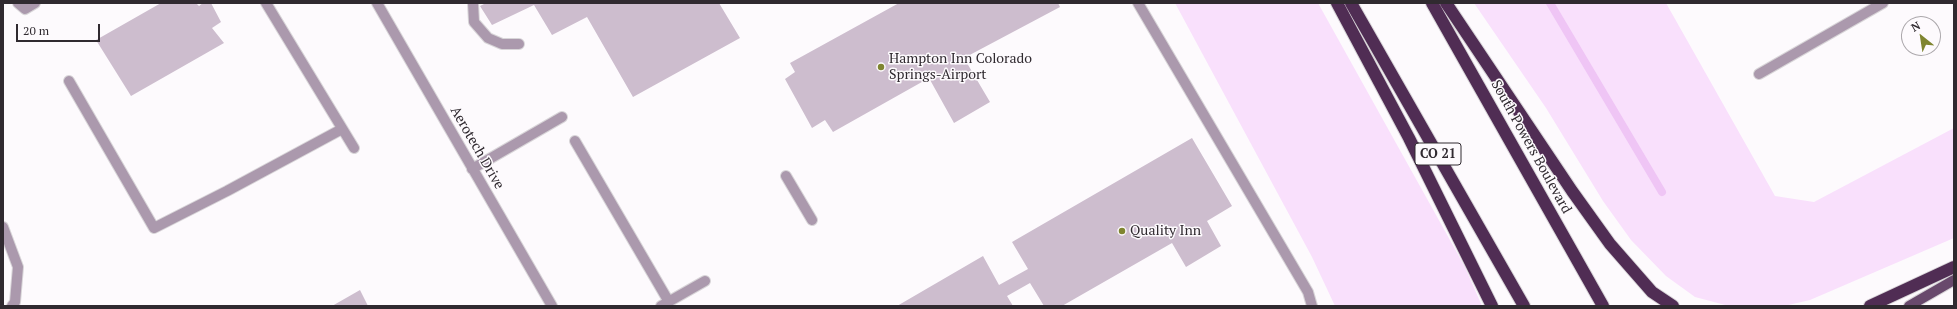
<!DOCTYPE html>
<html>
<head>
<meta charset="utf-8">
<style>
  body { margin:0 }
  #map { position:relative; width:1957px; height:309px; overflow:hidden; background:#fdfafd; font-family:"PT Serif",serif }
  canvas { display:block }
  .frame { position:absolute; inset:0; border:4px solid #302a30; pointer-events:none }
  .north { position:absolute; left:1901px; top:16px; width:40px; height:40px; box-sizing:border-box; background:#fdfafd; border:1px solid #aba7ab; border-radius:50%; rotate:330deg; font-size:11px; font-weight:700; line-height:16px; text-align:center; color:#302a30 }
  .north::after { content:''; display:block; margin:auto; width:14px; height:18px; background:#7f8530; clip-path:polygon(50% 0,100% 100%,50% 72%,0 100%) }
  .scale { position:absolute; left:16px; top:24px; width:84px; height:18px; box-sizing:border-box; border:2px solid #302a30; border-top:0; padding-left:5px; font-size:12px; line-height:14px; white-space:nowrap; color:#302a30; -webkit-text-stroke:3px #fdfafd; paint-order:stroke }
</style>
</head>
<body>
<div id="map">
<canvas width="1957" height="309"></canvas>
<div class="frame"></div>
<div class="north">N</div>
<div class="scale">20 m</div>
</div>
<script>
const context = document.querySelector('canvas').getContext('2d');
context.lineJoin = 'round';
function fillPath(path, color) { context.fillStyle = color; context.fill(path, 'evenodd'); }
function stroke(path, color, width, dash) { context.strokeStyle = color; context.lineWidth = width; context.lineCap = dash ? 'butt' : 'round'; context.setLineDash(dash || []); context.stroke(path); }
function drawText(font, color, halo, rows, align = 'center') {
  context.font = font + ' "PT Serif",serif'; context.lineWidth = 3; context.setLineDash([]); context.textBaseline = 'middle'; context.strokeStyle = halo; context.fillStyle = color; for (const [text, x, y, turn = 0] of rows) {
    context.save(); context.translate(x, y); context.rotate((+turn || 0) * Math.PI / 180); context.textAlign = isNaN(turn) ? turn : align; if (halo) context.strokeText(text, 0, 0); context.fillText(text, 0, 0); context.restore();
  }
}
const green = new Path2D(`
  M1175,3H1318L1465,267L1482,306H1335L1312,257Z
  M1474,3H1666L1775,196L1814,202L1954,128V238L1810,300L1784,306H1729L1695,297L1666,276L1631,240L1603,201L1546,108Z`);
const stream = new Path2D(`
  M1550,3L1662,192`);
const building = new Path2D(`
  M161,3H196L199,6L203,3H211L221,22L212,28L224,43L131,96L96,40Z
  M486,3H719L740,38L633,97L587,17L552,35L534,5L492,25L480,6Z
  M899,3H1058L1060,7L964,58L990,102L954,123L929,78L833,132L825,120L812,128L785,79L795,72L790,63Z
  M1192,138L1232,206L1207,221L1221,246L1186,267L1172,243L1062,306H1044L1030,283L1007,296L1013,306H897L983,256L999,285L1028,269L1012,242Z
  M360,290L368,306H332Z`);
const minor = new Path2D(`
  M18,3L25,9L35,3
  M266,3L354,148
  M377,3L552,306
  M473,3L474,22L488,38L502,44H519
  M1138,3L1308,292L1312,306
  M1759,74L1883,3
  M69,81L154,228L227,191L342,129
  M575,141L669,302
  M472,169L562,117
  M786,176L812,220
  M3,227L18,267L15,302L12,306
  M661,306L705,281`);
const major = new Path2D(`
  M1909,306L1954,280`);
const highway = new Path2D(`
  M1337,3L1409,138L1492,306
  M1351,3L1524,306
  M1432,3L1603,306
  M1446,3L1572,191L1610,244L1652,292L1673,306
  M1870,306L1954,267`);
const markers = [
  [881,67,4,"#7f8530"],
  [1122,231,4,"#7f8530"]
];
const shields = [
  [1438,154,46]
];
const shieldNames = [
  ["CO 21",1438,154]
];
const poiNames = [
  ["Hampton Inn Colorado",889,59],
  ["Springs-Airport",889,75],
  ["Quality Inn",1130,231]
];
const streetNames = [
  ["South Powers Boulevard",1531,147,61],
  ["Aerotech Drive",477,148,60]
];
fillPath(green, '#f9e0fc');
stroke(stream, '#efc5f5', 8);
fillPath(building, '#cdbdce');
stroke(minor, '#d8d5d8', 12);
stroke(major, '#d8d5d8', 12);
stroke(highway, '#d8d5d8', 14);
stroke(minor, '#ab99ad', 10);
stroke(major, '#68496c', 10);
stroke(highway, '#502d54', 12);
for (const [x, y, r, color] of markers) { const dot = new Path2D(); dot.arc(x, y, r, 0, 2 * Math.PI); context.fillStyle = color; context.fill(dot); stroke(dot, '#fdfafd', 1.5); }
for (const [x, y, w] of shields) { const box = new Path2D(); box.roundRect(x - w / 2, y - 11, w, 22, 3); context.fillStyle = '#fdfafd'; context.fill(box); stroke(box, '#302a30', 1); }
drawText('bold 13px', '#302a30', null, shieldNames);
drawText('14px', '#302a30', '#fdfafd', poiNames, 'left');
drawText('14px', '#302a30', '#fdfafd', streetNames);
</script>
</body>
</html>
